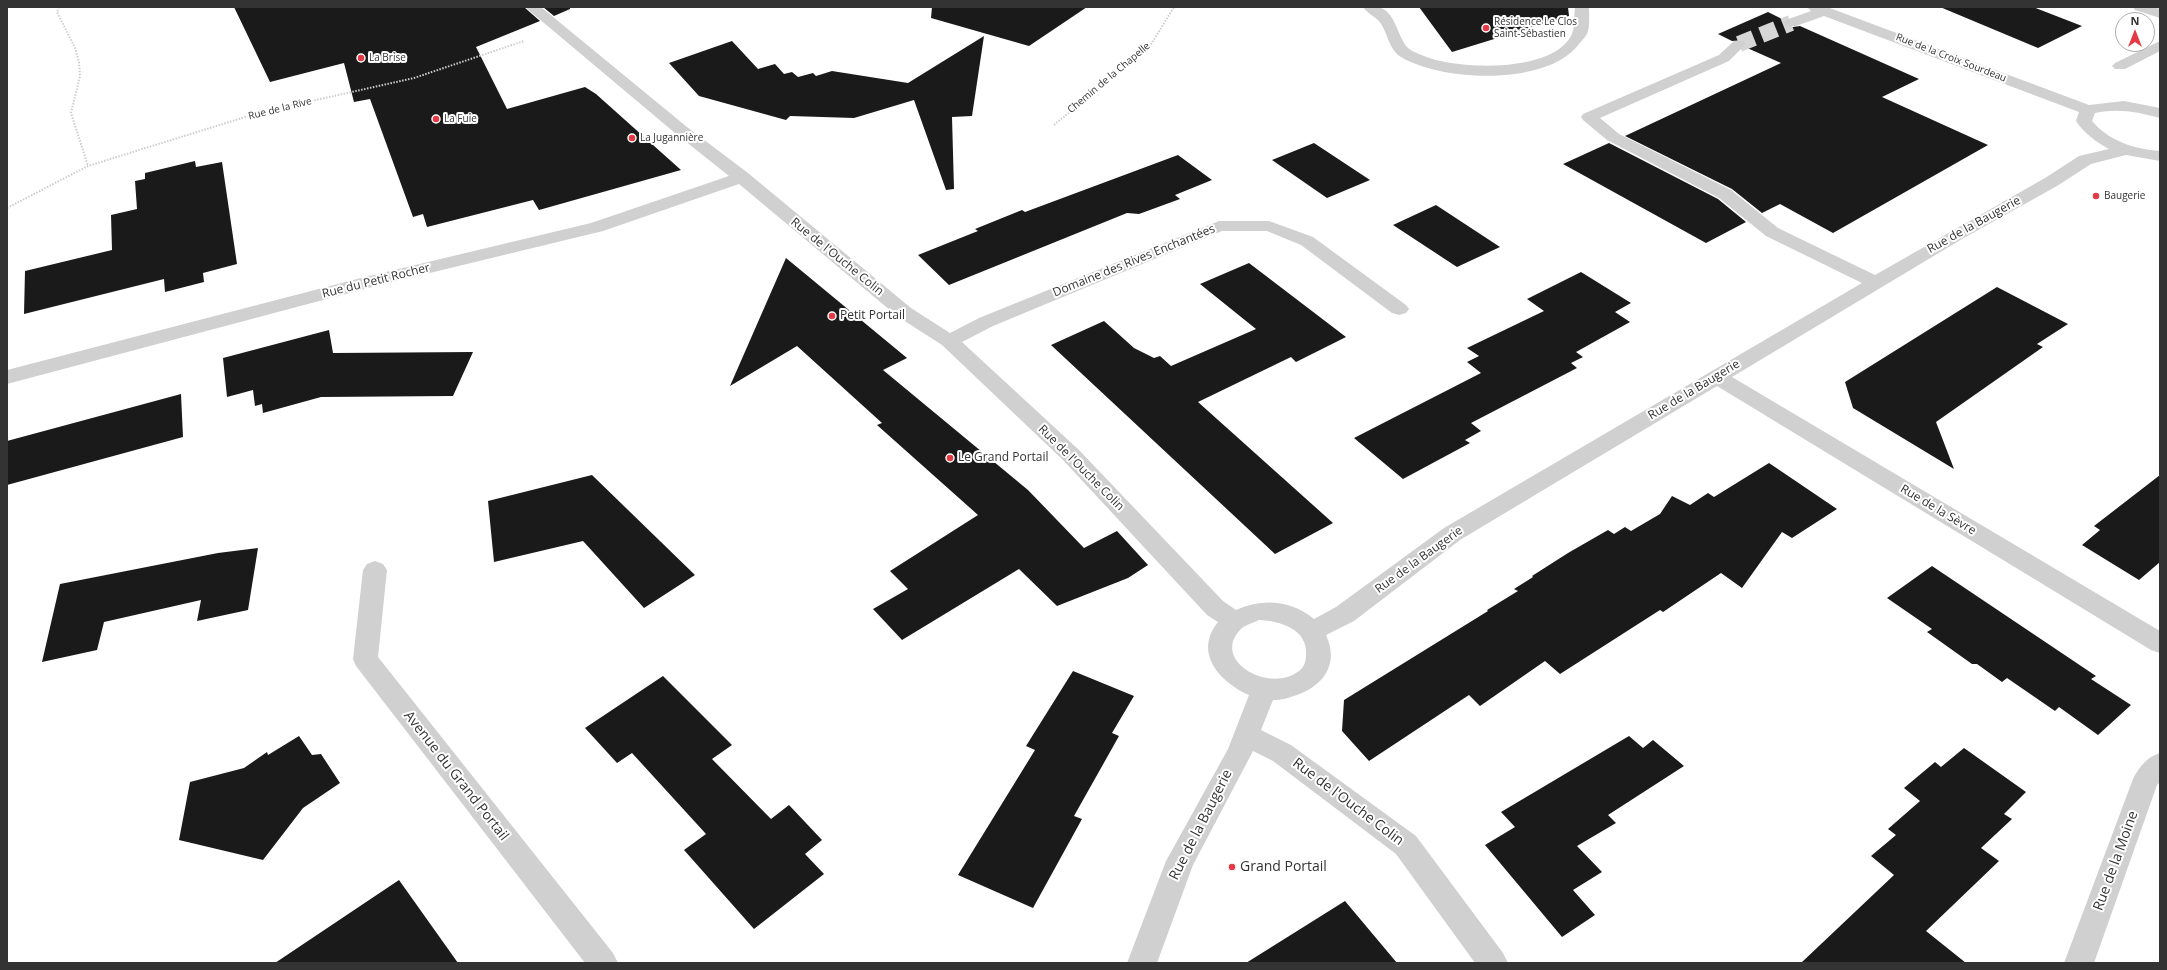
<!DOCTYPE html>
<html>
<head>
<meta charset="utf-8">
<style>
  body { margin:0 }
  #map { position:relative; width:2167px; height:970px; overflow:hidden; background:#fff; font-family:"Open Sans",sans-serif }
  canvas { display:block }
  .frame { position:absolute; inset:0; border:8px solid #333; pointer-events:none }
  .north { position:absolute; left:2115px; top:12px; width:40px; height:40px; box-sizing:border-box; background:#fff; border:1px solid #adadad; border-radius:50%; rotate:0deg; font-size:11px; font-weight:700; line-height:16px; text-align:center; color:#333 }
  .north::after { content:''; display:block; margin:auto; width:14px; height:18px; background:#e63946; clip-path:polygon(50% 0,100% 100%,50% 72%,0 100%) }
</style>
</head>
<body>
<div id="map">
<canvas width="2167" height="970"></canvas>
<div class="frame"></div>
<div class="north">N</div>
</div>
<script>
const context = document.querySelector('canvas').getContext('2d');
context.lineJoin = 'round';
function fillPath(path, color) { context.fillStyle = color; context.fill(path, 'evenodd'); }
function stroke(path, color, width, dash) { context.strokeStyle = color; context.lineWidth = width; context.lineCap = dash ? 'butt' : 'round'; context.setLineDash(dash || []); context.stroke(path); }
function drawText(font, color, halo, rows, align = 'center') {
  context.font = font + ' "Open Sans",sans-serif'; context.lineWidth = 4; context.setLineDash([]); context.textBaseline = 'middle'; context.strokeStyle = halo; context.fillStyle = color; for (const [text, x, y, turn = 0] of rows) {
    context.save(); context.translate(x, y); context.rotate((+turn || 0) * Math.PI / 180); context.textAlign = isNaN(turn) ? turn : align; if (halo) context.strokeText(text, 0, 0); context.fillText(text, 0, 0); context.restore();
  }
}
const building = new Path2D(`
  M234,7H524L540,21L476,47L507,109L585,87L596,94L681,170L539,210L533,200L427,227L423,214L413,217L370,99L354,102L344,63L270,82Z
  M543,7H570V9L554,16Z
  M932,7H1087L1029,46L931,18Z
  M1419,7H1568L1569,16L1452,52Z
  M1940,7H2033L2082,26L2038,48Z
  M1768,12L1784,20L1783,24L1786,28L1800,26L1919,79L1882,97L1988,145L1833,233L1780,204L1762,213L1732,189L1625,136L1781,63L1745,47L1747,44L1744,40L1732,41L1718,34Z
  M984,36L972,116L952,117L954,189L946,190L914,100L854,118L790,116L786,120L699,96L669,63L732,41L758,69L775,64L784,74L792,72L798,77L813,73L816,76L832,71L908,83Z
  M1314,143L1370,180L1327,198L1272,160Z
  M1609,143L1718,199L1746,222L1706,243L1563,164Z
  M1178,155L1212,180L1175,195L1180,199L1139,214L1127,213L949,285L918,255L978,231L975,229L1022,210L1025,212Z
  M195,161L196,167L222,162L237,264L203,273L204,282L165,292L164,279L24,314L25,271L112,250L111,215L137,209L135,181L145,179V173Z
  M1436,205L1500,247L1457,267L1393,225Z
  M786,258L907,358L883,370L1028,490L1084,548L1117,531L1148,565L1128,578L1057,606L1019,569L902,640L873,609L908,589L890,571L978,515L877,425L882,423L797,346L730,386Z
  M1249,263L1346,337L1296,362L1291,357L1198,402L1333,523L1275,554L1051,345L1104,321L1134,348L1154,358L1160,356L1171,366L1256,329L1200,284Z
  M1581,272L1631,303L1615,312L1630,322L1576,352L1583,357L1571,363L1577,368L1471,423L1481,431L1465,440L1470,443L1403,479L1354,438L1481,373L1467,362L1479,356L1467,348L1544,311L1527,299Z
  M1997,287L2068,324L2037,344L2043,347L1936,422L1954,469L1853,408L1845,382Z
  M329,330L333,353L473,352L453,396L321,397L263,413L262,404L255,406L253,390L227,397L223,358Z
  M181,394L183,437L7,485V441Z
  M1769,463L1837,509L1792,538L1782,532L1742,588L1721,573L1663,612L1660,610L1560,674L1545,661L1480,706L1469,695L1369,761L1342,731L1344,700L1488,611L1487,610L1518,591L1514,589L1533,577L1532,576L1568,553L1608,530L1614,534L1625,527L1631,531L1660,514L1672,496L1690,505L1708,493L1714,497Z
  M592,475L695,575L644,608L583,541L494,562L488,501Z
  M2160,475V562L2139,580L2082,545L2100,530L2094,526Z
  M258,548L248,610L197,621L201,600L104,622L97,650L42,662L60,584L218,553Z
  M1932,566L2096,676L2091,679L2131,705L2098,735L2059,707L2055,711L2007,678L2002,682L1977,664H1972L1927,632L1932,629L1887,598Z
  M1073,671L1134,696L1112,733L1119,736L1074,816L1082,819L1033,908L958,875L1035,750L1026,746Z
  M663,676L732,745L712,759L771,819L789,805L822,840L805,854L824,874L754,929L684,850L706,834L632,753L617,763L585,728Z
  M299,736L312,755L321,754L340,783L303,808L263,860L179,840L190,782L244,768L267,752L268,755Z
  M1629,736L1643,748L1653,740L1684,766L1608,815L1616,823L1577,846L1602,872L1573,890L1595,915L1562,937L1485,845L1515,827L1501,812Z
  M1964,748L2026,792L2004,814L2012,819L1981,848L1999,861L1926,931L1966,963H1801L1894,875L1871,856L1896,835L1888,829L1920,801L1904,788L1935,762L1941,767Z
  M399,880L458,963H275Z
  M1345,901L1397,963H1246Z`);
const minorTunnel = new Path2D(`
  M1739,44L1791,23`);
const path = new Path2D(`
  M59,7L57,12L75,48L79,62L80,76L71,113L88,166
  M1054,125L1150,46L1174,7
  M7,208L88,166L258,113L414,78L524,41`);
const minor = new Path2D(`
  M525,7H541L687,127L748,173L911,308L950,333L979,318L1219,221H1269L1313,237L1406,305L1409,309L1406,313L1399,315L1392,313L1301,245L1267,231H1222L993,326L962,342L1079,450L1223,601L1236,610C1262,598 1291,600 1314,619L1336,607L1444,528L1862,283L1766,236L1719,198L1607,140L1583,120L1581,117L1583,114L1719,55L1734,41H1744L1746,44L1729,61L1600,118L1619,134L1731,190L1778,228L1875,275L2045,178L2079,156L2109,149C2096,142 2085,134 2076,121L2079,112L1824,16L1796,26H1786L1784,23L1786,20L1811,11L1807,7H1827L2089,105L2124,101L2160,108V118C2138,112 2118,108 2095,113L2092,121C2109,141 2134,149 2160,151V161L2126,155L2091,164L2057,186L1962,239L1732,377L2160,631V653L2151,650L1717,386L1460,540L1354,621L1326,635C1339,663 1325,685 1297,695C1288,698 1282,700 1273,700L1261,730L1291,745L1416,836L1503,953L1508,963H1475L1396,854L1273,761L1253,751L1193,865L1157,963H1127L1166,861L1228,749L1249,695C1220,682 1193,653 1218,622L1207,615L1063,460L942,345L897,316L739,184L603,231L372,287L7,384V370L361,278L591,223L729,176L675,133ZM1259,620C1280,621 1308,629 1306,655C1306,662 1304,667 1299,671C1270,694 1211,661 1240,630C1244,625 1253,623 1259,620Z
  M1363,7C1368,7 1373,6 1378,7C1396,11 1397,37 1408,48C1413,52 1419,54 1424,56C1457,70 1559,74 1573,31C1575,24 1574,14 1575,7H1589C1589,14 1590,24 1588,31C1587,36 1582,40 1579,44C1548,86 1443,82 1401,57C1388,49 1388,32 1379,21C1374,16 1367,13 1363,7Z
  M2133,7H2154L2160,9V18L2135,10Z
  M2160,41V51L2125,69H2115L2112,66L2115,63Z
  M375,561L383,564L387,570L378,657L613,953L618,963H585L356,666L353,659L363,570L367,564Z
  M2160,753V782L2157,785L2094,963H2064L2133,779C2139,767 2147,757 2160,753Z`);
const markers = [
  [1486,28,4,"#e63946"],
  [361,58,4,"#e63946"],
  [436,119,4,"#e63946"],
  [632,138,4,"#e63946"],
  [2096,196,4,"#e63946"],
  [832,316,4,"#e63946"],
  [950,458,4,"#e63946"],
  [1232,867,4,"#e63946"]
];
const farPoinames = [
  ["Résidence Le Clos",1494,22],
  ["Saint-Sébastien",1494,34],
  ["La Brise",369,58],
  ["La Fuie",444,119],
  ["La Jugannière",640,138],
  ["Baugerie",2104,196]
];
const farStreetnames = [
  ["Rue de la Croix Sourdeau",1951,58,21],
  ["Chemin de la Chapelle",1109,78,-40],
  ["Rue de la Rive",280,109,-14]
];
const streetNames = [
  ["Rue de la Baugerie",1974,225,-29],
  ["Rue de l'Ouche Colin",837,257,39],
  ["Domaine des Rives Enchantées",1134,261,-22],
  ["Rue du Petit Rocher",376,281,-14],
  ["Rue de la Baugerie",1694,390,-31],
  ["Rue de l'Ouche Colin",1081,468,45],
  ["Rue de la Sèvre",1938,510,31],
  ["Rue de la Baugerie",1419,560,-36]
];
const poiNames = [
  ["Petit Portail",840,316],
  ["Le Grand Portail",958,458]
];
const nearStreetnames = [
  ["Avenue du Grand Portail",456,776,52],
  ["Rue de l'Ouche Colin",1348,802,37],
  ["Rue de la Baugerie",1201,825,-63],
  ["Rue de la Moine",2116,861,-70]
];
const nearPoinames = [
  ["Grand Portail",1240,867]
];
fillPath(building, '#1a1a1a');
stroke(minorTunnel, '#d6d6d6', 16, [16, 8]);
stroke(path, '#cdcdcd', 2, [1.5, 1.5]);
fillPath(minor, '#d0d0d0');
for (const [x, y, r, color] of markers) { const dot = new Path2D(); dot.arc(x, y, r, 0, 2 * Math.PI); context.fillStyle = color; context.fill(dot); stroke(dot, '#fff', 1.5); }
drawText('10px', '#333', '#fff', farPoinames, 'left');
drawText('10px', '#333', '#fff', farStreetnames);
drawText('12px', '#333', '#fff', streetNames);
drawText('12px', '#333', '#fff', poiNames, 'left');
drawText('14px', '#333', '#fff', nearStreetnames);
drawText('14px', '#333', '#fff', nearPoinames, 'left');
</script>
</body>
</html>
